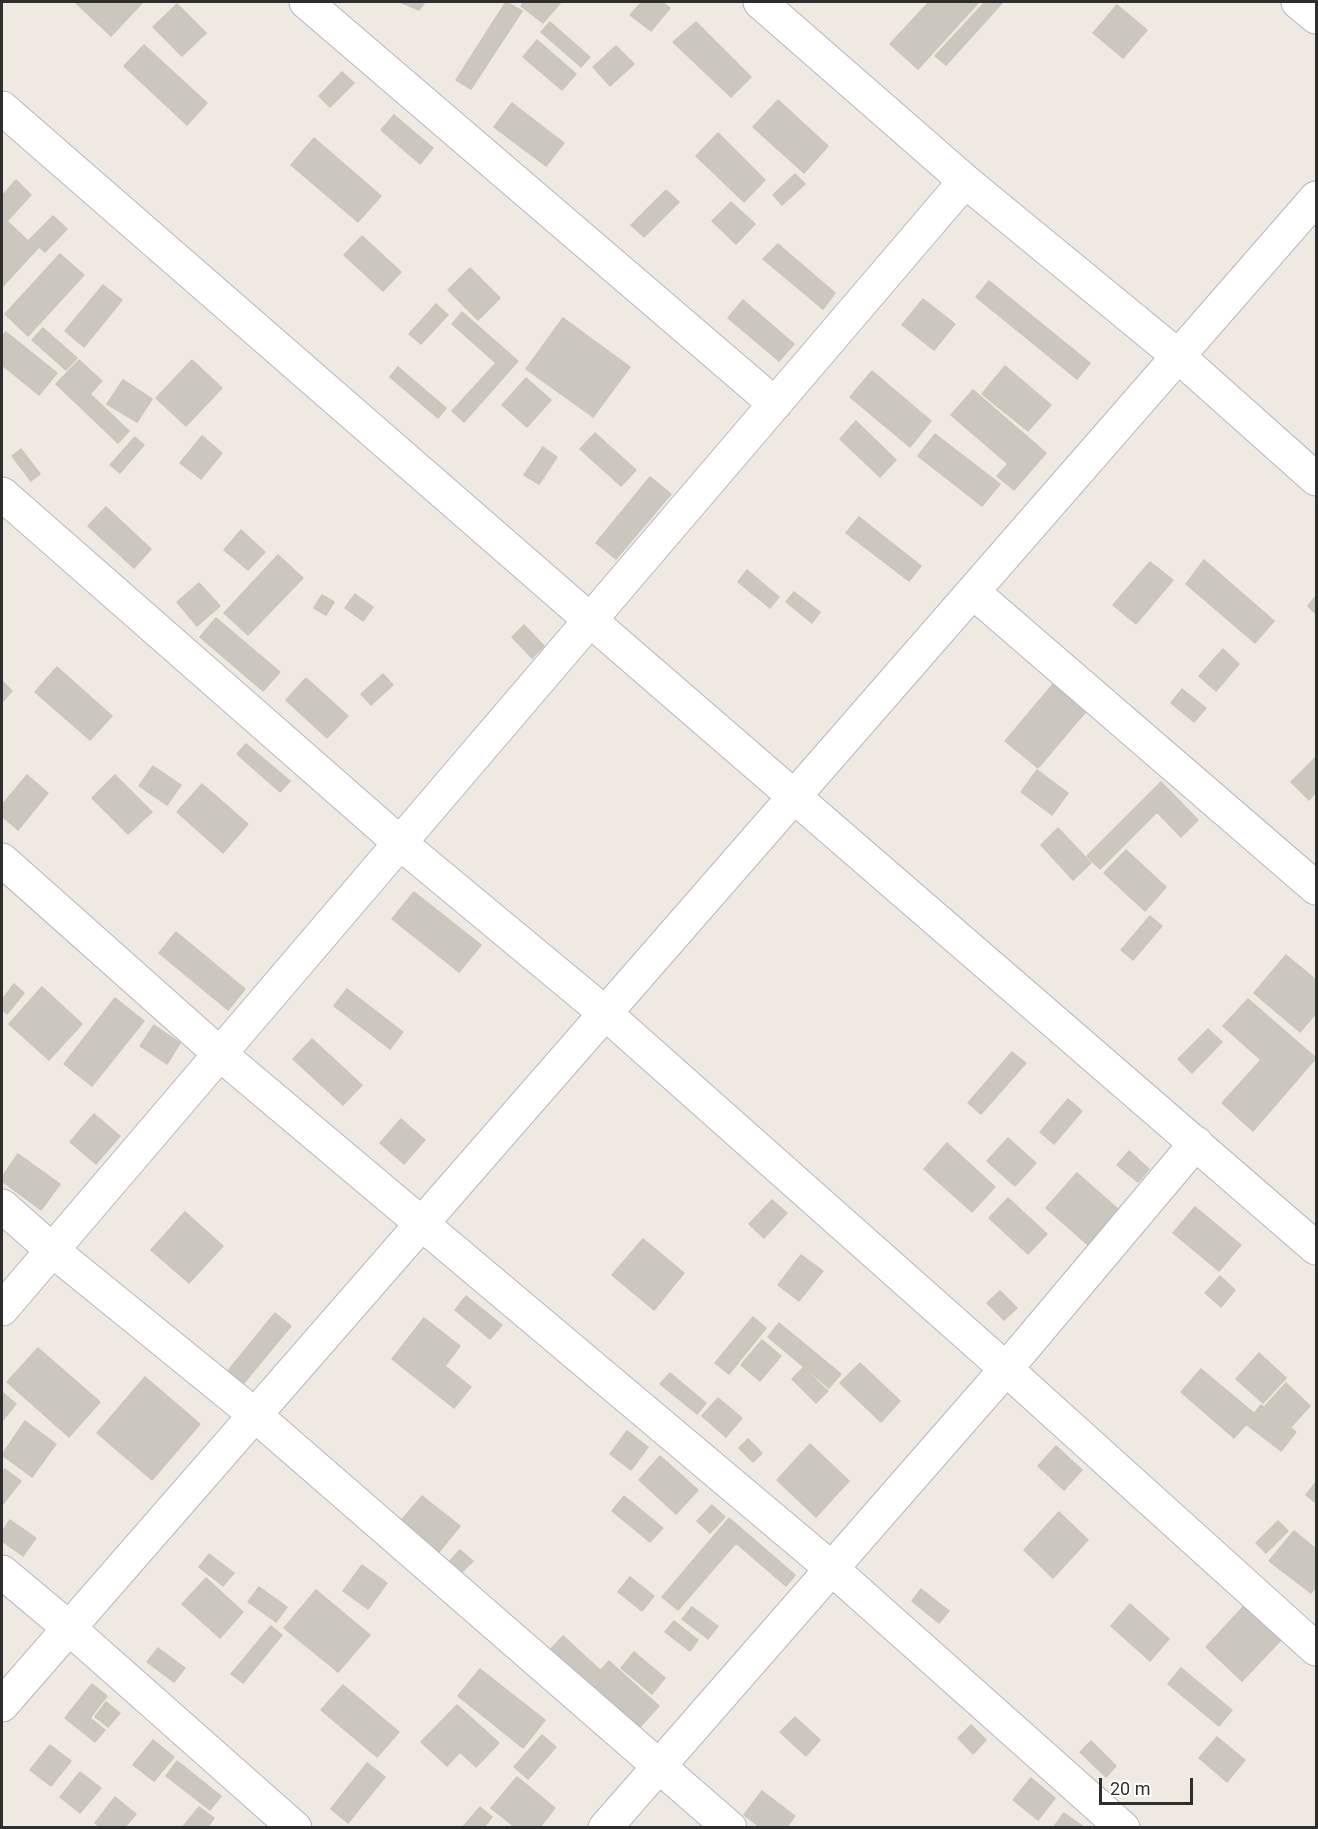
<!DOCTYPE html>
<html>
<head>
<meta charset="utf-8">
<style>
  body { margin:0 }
  #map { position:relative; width:1318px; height:1829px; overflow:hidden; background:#efe9e1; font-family:Roboto,sans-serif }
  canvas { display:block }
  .frame { position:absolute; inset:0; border:3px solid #2e2e2e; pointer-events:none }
  .scale { position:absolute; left:1099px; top:1778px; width:94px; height:27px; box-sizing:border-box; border:3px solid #2e2e2e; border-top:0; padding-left:8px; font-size:18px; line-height:21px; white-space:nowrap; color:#2e2e2e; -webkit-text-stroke:4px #fff; paint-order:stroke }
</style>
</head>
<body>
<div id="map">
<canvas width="1318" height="1829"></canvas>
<div class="frame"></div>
<div class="scale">20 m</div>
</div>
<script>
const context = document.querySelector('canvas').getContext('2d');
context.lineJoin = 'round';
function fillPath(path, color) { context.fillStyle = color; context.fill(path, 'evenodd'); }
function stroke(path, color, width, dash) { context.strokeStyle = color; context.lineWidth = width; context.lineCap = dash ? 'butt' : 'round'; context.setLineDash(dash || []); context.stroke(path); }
const building = new Path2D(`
  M75,2H143L111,36Z
  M400,2H425L419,10Z
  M506,2L522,11L471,89L456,80Z
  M524,2H561L543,23L521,6Z
  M642,2H662L670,8L651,31L630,15Z
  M929,2H979L918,69L890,44Z
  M985,2H1003L946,65L935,56Z
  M177,4L206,33L182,56L153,27Z
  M1117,5L1147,30L1123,58L1093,33Z
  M550,22L590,57L581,67L541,32Z
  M696,22L751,77L731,97L673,42Z
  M537,40L576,74L562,90L523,57Z
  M144,45L207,103L187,125L124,66Z
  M616,46L634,64L610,86L593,67Z
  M342,72L354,83L330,107L319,96Z
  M778,100L828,146L804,173L753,127Z
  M512,103L564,143L546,166L494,127Z
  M394,115L433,148L420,164L381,130Z
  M718,133L765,180L744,202L696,156Z
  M314,138L381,196L358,222L291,165Z
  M795,174L805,184L782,205L773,195Z
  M16,180L31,195L7,221L28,241L53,216L67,229L45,252L39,247L2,287V196Z
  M666,190L679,202L644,237L631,225Z
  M731,202L755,224L736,244L712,221Z
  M362,236L401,272L383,291L344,255Z
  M778,244L835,293L823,309L763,259Z
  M60,254L84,275L28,336L5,314Z
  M470,268L500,298L478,320L448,290Z
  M989,281L1090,363L1077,379L976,297Z
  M103,285L122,300L84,347L65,331Z
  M923,299L955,324L934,350L902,325Z
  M743,300L794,344L779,361L728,318Z
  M436,304L448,315L421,344L409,334Z
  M462,312L518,361L464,422L452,411L496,363L452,324Z
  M563,318L630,367L593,417L526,369Z
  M43,328L77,358L66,370L32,340Z
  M6,332L57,373L39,395L2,365V337Z
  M79,360L102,381L90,394L129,431L118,443L56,384Z
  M192,360L222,388L186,426L156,398Z
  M1005,366L1051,405L1028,431L982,394Z
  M398,367L446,408L438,418L390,377Z
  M872,371L931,421L910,447L850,397Z
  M526,378L551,400L527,427L502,405Z
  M123,380L152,399L137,422L107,404Z
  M973,390L1046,453L1014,490L997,476L1008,464L951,415Z
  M856,421L896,460L880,477L840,439Z
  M595,433L636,470L621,486L580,449Z
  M935,434L1000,484L982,506L918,456Z
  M202,436L222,453L201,479L180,463Z
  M135,437L144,445L120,473L110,465Z
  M543,447L557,457L539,484L524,475Z
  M21,449L40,474L31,481L12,456Z
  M650,477L671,494L616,559L596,543Z
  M106,507L151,549L134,568L88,526Z
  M859,517L921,566L909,581L846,533Z
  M241,530L265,552L248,570L224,550Z
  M278,555L303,578L248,635L224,613Z
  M1204,560L1274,621L1255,643L1186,584Z
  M1150,562L1173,580L1136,624L1113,605Z
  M747,570L779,597L770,608L738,582Z
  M199,583L220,606L197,626L177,602Z
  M794,592L820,612L812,623L786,602Z
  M355,594L373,607L363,621L345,608Z
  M322,595L334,602L326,615L314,608Z
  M1316,596V614L1308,606Z
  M216,618L280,672L263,691L200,637Z
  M524,625L544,646L532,658L512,637Z
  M1223,649L1239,664L1216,691L1199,676Z
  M57,667L112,716L90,740L35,692Z
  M383,674L393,685L371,705L361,694Z
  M306,678L348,716L327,738L286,700Z
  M2,681L12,691L2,702Z
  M1055,682L1088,709L1038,768L1005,741Z
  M1182,689L1206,708L1194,722L1171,703Z
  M246,744L290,781L280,792L237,754Z
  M1316,757V792L1309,800L1291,782Z
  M153,766L181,785L167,805L139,786Z
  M1037,770L1068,793L1052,815L1021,792Z
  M27,775L48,793L18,830L2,816V805Z
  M115,775L152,812L128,834L92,798Z
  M1161,782L1198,820L1181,837L1157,812L1100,869L1087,856Z
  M202,784L248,824L223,853L177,812Z
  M1058,828L1091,863L1073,880L1041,845Z
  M1126,850L1166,887L1145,911L1104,873Z
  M414,892L481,945L459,972L392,919Z
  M1150,916L1162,926L1133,960L1121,950Z
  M176,932L245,989L228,1010L159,953Z
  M1286,955L1316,980V1013L1300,1032L1254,993Z
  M14,984L24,993L7,1014L2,1009V1000Z
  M42,987L82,1024L49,1060L9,1024Z
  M347,989L403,1032L390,1049L334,1006Z
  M115,998L144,1021L92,1086L64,1064Z
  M1248,999L1316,1058L1253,1131L1222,1103L1261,1060L1223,1026Z
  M154,1025L180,1043L167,1064L140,1046Z
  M1208,1029L1222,1042L1192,1073L1178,1059Z
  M312,1039L362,1085L343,1105L293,1059Z
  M1012,1052L1026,1063L981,1114L968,1103Z
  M1068,1099L1082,1111L1054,1144L1040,1132Z
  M94,1114L120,1136L96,1164L70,1142Z
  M401,1119L425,1140L404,1164L380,1143Z
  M1008,1138L1036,1163L1015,1186L987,1161Z
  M947,1143L995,1187L972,1212L924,1169Z
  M1129,1151L1149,1169L1138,1182L1117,1165Z
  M18,1154L60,1184L41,1210L2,1181V1177Z
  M1077,1173L1119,1210L1088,1245L1046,1208Z
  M1008,1198L1047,1234L1028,1254L989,1218Z
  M772,1200L787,1213L764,1238L749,1224Z
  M1195,1207L1241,1245L1219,1271L1173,1233Z
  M185,1212L223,1246L189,1283L151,1250Z
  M643,1239L684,1273L654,1310L612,1275Z
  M801,1255L823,1271L799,1301L778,1285Z
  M1220,1276L1235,1290L1221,1307L1205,1293Z
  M1000,1291L1017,1308L1004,1320L987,1303Z
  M466,1296L502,1325L490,1339L455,1310Z
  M275,1313L291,1326L243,1384L227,1372Z
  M753,1317L766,1328L729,1374L715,1363Z
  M424,1318L460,1346L445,1366L471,1387L454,1408L392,1359Z
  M779,1323L841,1374L829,1388L768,1337Z
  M762,1340L781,1356L760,1381L741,1365Z
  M38,1348L100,1402L69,1437L7,1382Z
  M1259,1353L1286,1378L1263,1403L1236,1379Z
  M860,1363L900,1401L881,1422L840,1383Z
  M803,1368L828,1391L816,1403L792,1379Z
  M1201,1369L1255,1414L1234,1438L1181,1392Z
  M670,1373L706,1403L697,1414L660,1384Z
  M145,1377L200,1424L152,1480L97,1433Z
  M1286,1383L1310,1406L1289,1429L1265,1406Z
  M2,1392L16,1404L2,1421Z
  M718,1398L742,1418L726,1437L702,1416Z
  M1261,1405L1296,1432L1281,1451L1246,1424Z
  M25,1421L56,1444L32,1477L2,1455Z
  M627,1431L648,1447L631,1470L610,1454Z
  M748,1439L762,1453L753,1462L739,1448Z
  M810,1444L849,1481L816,1517L777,1480Z
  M1056,1446L1082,1470L1064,1490L1038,1466Z
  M660,1456L698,1490L676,1514L639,1480Z
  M5,1469L21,1481L2,1505V1474Z
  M1316,1482V1503L1306,1495Z
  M422,1496L460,1526L438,1553L400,1522Z
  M624,1496L663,1528L650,1542L612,1511Z
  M712,1505L725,1517L710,1533L697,1521Z
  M1059,1512L1088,1540L1053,1578L1024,1550Z
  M729,1518L795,1575L786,1586L736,1543L678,1610L662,1597Z
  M10,1520L36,1538L23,1556L2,1541V1532Z
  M1278,1521L1288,1531L1266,1553L1256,1543Z
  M1294,1531L1316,1549V1587L1311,1593L1269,1561Z
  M460,1550L473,1561L461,1573L449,1562Z
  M209,1554L234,1573L223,1586L199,1567Z
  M362,1565L387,1583L368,1609L343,1591Z
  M630,1577L654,1596L642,1611L618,1592Z
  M206,1578L243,1612L220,1638L182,1604Z
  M259,1587L287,1607L276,1622L248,1602Z
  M921,1589L949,1611L939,1623L912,1601Z
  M316,1590L370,1635L338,1672L284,1628Z
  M1130,1604L1169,1639L1150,1661L1111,1626Z
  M1244,1606L1281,1640L1242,1681L1206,1647Z
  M692,1607L718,1626L708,1639L682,1619Z
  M674,1621L698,1640L690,1651L665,1632Z
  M271,1626L282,1635L243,1683L231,1674Z
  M563,1636L600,1670L587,1685L549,1651Z
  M158,1648L185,1668L174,1682L147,1662Z
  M634,1652L665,1678L652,1694L621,1668Z
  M609,1661L659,1706L640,1727L590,1682Z
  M1181,1668L1232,1710L1219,1726L1168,1684Z
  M480,1669L545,1720L523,1748L458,1696Z
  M92,1684L107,1696L90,1718L105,1730L95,1742L65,1718Z
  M343,1685L399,1732L377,1757L321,1710Z
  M106,1702L120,1713L108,1727L95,1717Z
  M457,1705L499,1743L476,1767L460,1752L447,1766L421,1742Z
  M795,1717L820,1740L806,1756L780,1732Z
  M971,1725L986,1740L973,1754L958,1738Z
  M542,1735L556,1747L528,1779L514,1767Z
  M1217,1737L1245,1760L1227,1782L1199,1758Z
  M153,1740L174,1757L154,1781L133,1765Z
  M1091,1741L1116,1766L1106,1777L1080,1752Z
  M50,1745L71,1761L51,1786L30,1770Z
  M177,1761L221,1796L210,1810L166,1776Z
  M367,1763L385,1777L348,1823L331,1809Z
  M80,1772L101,1788L80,1813L60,1797Z
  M517,1777L555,1808L539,1828H516L491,1808Z
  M1031,1778L1055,1798L1038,1820L1013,1800Z
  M762,1791L795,1816L786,1828H761L744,1815Z
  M115,1797L136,1814L124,1828H101L95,1823Z
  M199,1807L214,1818L207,1828H182Z
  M480,1807L492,1817L483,1828H462Z
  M1064,1813L1085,1828H1053Z`);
const street = new Path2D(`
  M306,2L775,404
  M760,2L965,181L1178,356L1316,479
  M1298,2L1316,17
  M2,108L590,620L1316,1248
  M2,494L400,843L605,1013L1006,1369L1316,1649
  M973,592L1316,888
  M2,860L220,1054L831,1568L1123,1828
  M2,1206L52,1250L255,1415L730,1828
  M2,1309L965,181
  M2,1572L69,1628L295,1828
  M2,1705L1316,198
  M605,1828L1006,1369L1196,1143`);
fillPath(building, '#cbc7bf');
stroke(building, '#cbc5ba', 1.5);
stroke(street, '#b4b7c1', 35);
stroke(street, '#fff', 33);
</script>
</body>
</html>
